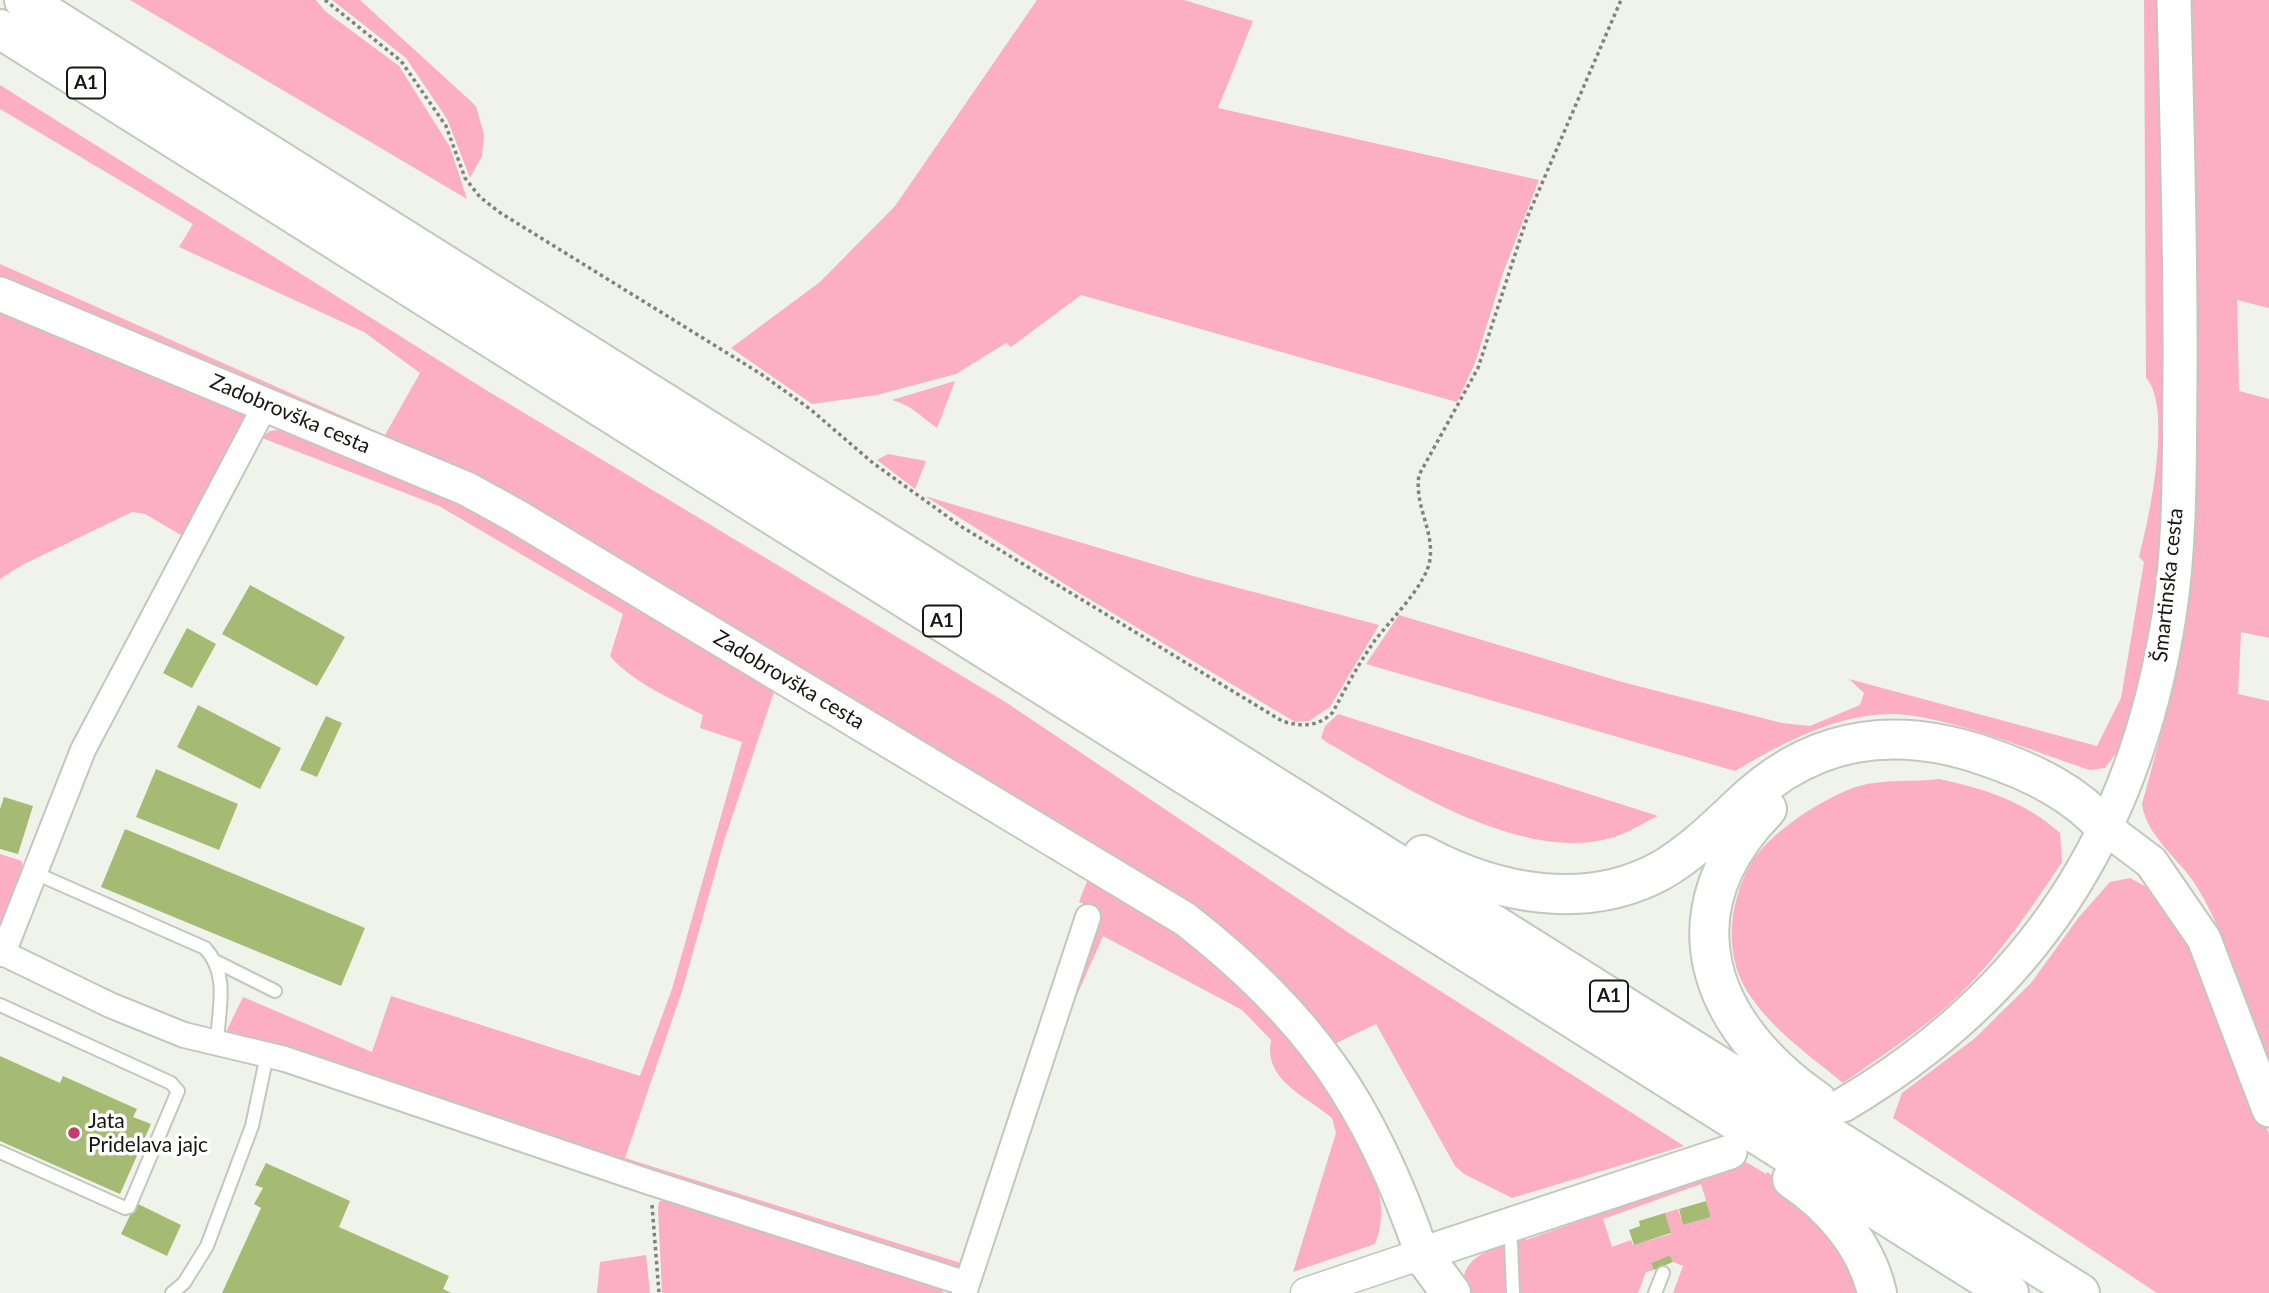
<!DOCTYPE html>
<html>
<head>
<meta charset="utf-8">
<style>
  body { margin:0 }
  canvas { display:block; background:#eff3e9 }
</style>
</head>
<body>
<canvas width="2269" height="1293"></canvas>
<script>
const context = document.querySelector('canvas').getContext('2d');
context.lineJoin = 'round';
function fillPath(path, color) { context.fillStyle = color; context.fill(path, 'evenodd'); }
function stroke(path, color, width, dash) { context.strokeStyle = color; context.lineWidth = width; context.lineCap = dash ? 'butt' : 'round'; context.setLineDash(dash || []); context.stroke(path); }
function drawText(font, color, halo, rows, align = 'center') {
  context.font = font + ' Lato,sans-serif'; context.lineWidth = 7; context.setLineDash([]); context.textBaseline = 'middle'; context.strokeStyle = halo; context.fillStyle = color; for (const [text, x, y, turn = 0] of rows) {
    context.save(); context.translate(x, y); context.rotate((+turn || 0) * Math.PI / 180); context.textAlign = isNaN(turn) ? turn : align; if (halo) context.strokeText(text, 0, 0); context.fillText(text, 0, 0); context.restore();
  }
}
const green = new Path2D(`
  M130,0H316L325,11L399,66L450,147L467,199Z
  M332,0H360L476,106L484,135L482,156L470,178L447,119L406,58Z
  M1037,0H1184L1253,21L1218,108L1539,180L1504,270L1475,363L1457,402L1081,295L1011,347L1006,343L956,374L877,395L812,404L731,348L820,282L895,206Z
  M2144,0H2160L2165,515L2154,609L2142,670L2120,748L2105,768L2090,770C2037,753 1942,713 1889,714C1834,715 1781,744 1735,771L1366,664L1399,615L1622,682L1782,723L1810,726L1860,705L1864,693L1849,679L2097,746L2121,698L2144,562L2139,557C2149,521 2173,406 2146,378Z
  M2187,0H2269V308L2237,300L2239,391L2269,399V638L2241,632L2238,694L2269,701V1068C2243,1008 2232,944 2197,887C2180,859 2147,838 2142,804L2171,697L2183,635L2189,571Z
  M0,85L486,390L1007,703L1349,933L1684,1146L1512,1198L1464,1174L1455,1166L1376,1024L1334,1044L1296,1001L818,682L116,325L0,277V264L385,435L420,373L364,332L179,247L193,224L0,109Z
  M0,308L244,410L248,421L186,538L145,514L132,512L24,564L0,579Z
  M955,381L937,428C920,416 913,406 892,400Z
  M286,429L450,496L776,686L724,841L683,988L625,1158L964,1264L958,1273L224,1036L243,997L372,1052L391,996L640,1076L672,989L742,742L700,728L703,715C672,699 633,683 610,656L623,614L439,506L262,438L270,431Z
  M888,454L926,461L915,489L877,460Z
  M925,496L1193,576L1379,625L1330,707L1309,721L1295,722L1079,593Z
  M1338,714L1658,816C1645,822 1633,830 1620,835C1529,869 1403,786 1328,743L1321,738L1325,726Z
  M1939,779C1983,788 2026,802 2060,833L2062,862C2024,919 1983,980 1927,1023C1900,1044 1871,1063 1843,1083C1809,1055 1771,1029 1747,991C1724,954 1729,904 1749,867C1766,834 1824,797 1859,786C1883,779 1914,782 1939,779Z
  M0,854L22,861L23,875L0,928Z
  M1089,876C1150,911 1211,952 1262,1002C1300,1039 1328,1088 1353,1134C1373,1170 1391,1203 1375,1244L1293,1272L1336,1133L1332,1118C1306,1096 1263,1080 1271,1040L1242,1010L1103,936L1066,1020L1098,910L1079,902Z
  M2130,878L2156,892L2194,953L2269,1134V1293H2157L1893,1118L1902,1093L1974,1039L2031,983L2079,917L2110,882Z
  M1746,1162L1766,1174L1767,1172L1814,1207L1868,1293H1673L1683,1266L1673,1262L1670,1255L1651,1263L1654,1270L1646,1272L1638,1293H1464C1457,1254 1496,1248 1525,1238L1526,1240ZM1701,1184L1711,1217L1683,1225L1678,1209L1665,1213L1671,1234L1633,1245L1631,1240L1612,1247L1603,1219Z
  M667,1197L938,1285L944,1293H662L658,1209L659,1202Z
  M646,1255L650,1293H597L600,1262Z`);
const building = new Path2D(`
  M250,585L345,637L317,686L222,634Z
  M187,628L216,644L192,688L163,673Z
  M198,705L281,748L260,789L177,747Z
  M326,716L342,723L317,777L300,770Z
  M156,769L238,804L219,850L136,817Z
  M4,797L33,806L18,854L0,849V809Z
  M125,829L365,928L341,986L101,887Z
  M0,1056L60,1083L63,1076L137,1109L133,1117L151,1124L120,1194L0,1141Z
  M266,1163L350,1201L339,1227L449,1276L443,1289L451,1293H222L261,1208L254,1204L263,1188L255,1185Z
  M1706,1201L1711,1217L1683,1225L1679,1209Z
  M136,1203L181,1225L167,1256L121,1234Z
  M1665,1213L1671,1233L1634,1245L1629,1230L1640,1226L1639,1221Z
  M1670,1255L1673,1262L1654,1270L1651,1263Z`);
const path = new Path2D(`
  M325,0L401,61L446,126L465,178L480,197L499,212L761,374L810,409L873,463L962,527L1282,721C1301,727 1319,727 1333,712C1345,689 1358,665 1373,643C1389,621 1427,585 1430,559C1434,530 1414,505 1419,475L1478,368L1527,218L1621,0
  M652,1205L659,1293`);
const service = new Path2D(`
  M35,873L205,948C229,974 219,1007 217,1041
  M217,962L275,991
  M0,1005L171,1083L178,1091L129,1207L125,1208L0,1152
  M1505,1228L1511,1243L1513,1293
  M172,1293L184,1283L207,1246L252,1126L267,1055
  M1655,1293L1663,1273`);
const minor = new Path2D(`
  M3,953L110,1005L184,1035L285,1059L649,1182L967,1284
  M0,954L3,953L83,750L266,404
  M964,1293L1088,917`);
const tertiary = new Path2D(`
  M1306,1293L1422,1254`);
const secondary = new Path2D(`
  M0,294L467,489L516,516L1185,919C1310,1016 1371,1105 1422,1254L1730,1152
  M2107,829L2151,862L2204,939L2269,1110
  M1843,1105C2033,993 2135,832 2169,616C2181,539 2179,459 2180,382C2181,255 2177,127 2174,0`);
const motorway = new Path2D(`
  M24,0L2080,1293
  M0,29L2009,1293
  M1767,809C1666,913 1707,1025 1817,1101
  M1423,855C1496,894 1586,912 1662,870C1696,850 1723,821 1752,795C1821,734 1901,727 1985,756C2032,772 2074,792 2107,829
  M1792,1179C1832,1206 1866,1245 1877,1293
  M1422,1254L1451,1293`);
const markers = [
  [74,1133,7,"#c73b6e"]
];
const shields = [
  [86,83,38],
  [942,621,38],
  [1609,996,38]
];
const shieldNames = [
  ["A1",86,83],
  ["A1",942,621],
  ["A1",1609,996]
];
const streetNames = [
  ["Zadobrovška cesta",290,414,23],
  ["Šmartinska cesta",2168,585,-84],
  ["Zadobrovška cesta",789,680,31]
];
const poiNames = [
  ["Jata",88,1121],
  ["Pridelava jajc",88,1145]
];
fillPath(green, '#fcaec2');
fillPath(building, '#a5bb74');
stroke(service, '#c4c7be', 16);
stroke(minor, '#c4c7be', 28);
stroke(tertiary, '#c4c7be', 33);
stroke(secondary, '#c4c7be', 37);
stroke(motorway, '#c4c7be', 42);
stroke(path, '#80827c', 3.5, [3.5, 3.5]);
stroke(service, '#fff', 12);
stroke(minor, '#fff', 24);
stroke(tertiary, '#fff', 30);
stroke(secondary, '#fff', 33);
stroke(motorway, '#fff', 38);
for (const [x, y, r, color] of markers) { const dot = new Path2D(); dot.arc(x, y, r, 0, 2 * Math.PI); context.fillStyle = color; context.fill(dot); stroke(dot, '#fff', 2.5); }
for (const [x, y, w] of shields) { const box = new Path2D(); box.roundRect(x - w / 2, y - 15.5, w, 31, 5); context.fillStyle = '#fff'; context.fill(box); stroke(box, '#161714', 2); }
drawText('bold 19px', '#161714', null, shieldNames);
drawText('21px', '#161714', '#fff', streetNames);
drawText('21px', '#161714', '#fff', poiNames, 'left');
</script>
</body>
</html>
